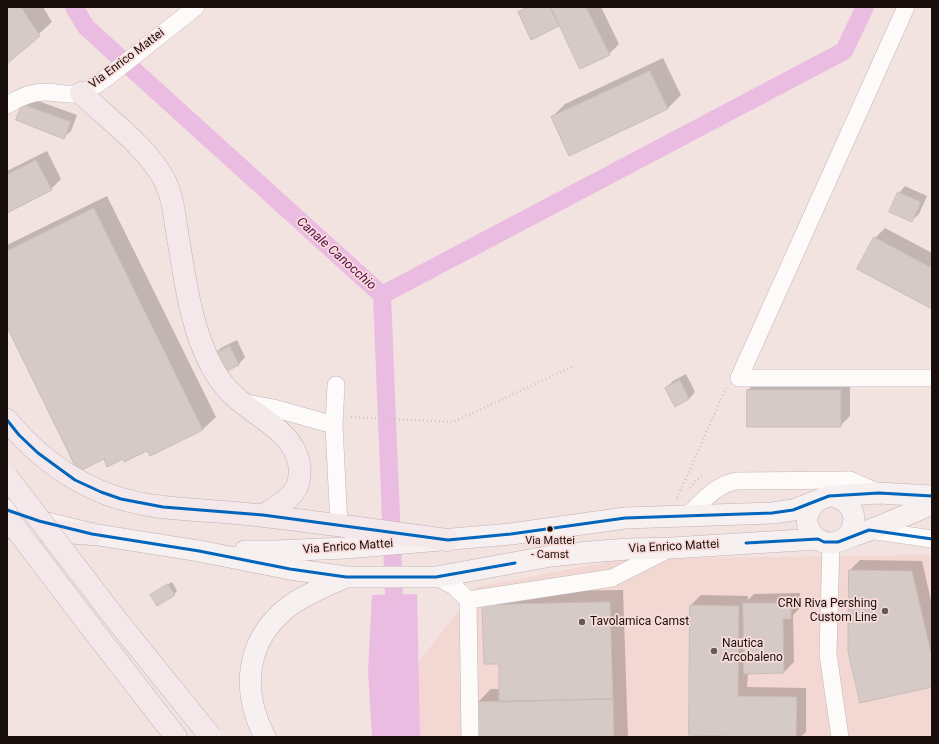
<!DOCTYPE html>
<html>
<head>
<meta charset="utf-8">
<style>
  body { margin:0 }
  #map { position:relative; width:939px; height:744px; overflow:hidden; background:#f2e2e0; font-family:Roboto,sans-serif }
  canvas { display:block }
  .frame { position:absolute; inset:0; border:8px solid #180f0d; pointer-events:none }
</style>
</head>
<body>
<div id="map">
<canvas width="939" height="744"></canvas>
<div class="frame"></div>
</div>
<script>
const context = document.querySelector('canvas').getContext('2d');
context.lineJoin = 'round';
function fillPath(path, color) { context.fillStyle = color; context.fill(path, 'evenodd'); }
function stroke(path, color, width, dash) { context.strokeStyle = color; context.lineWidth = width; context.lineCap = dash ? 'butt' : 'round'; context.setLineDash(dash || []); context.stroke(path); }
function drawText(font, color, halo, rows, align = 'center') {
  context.font = font + ' Roboto,sans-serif'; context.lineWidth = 3.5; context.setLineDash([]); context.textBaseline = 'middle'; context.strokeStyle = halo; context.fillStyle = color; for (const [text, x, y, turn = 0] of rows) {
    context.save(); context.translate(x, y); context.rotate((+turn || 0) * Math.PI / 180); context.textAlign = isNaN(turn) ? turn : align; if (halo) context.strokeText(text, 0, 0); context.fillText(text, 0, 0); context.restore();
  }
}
const built = new Path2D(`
  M932,555V737H420L418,663L477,587L624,559Z`);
const water = new Path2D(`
  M417,594L420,737H372L368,671L372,595Z`);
const shadow = new Path2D(`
  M7,7H43L52,22L7,63Z
  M525,7H601L619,44L609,54L560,24L559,26L520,12Z
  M663,58L681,95L667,109L552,117L565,104Z
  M30,98L77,115L71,131L64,137L23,104Z
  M47,151L61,179L51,189L7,212V171Z
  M905,186L927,196L919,214L912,220L899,193Z
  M107,196L216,417L202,430L123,458H104L7,325V245Z
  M885,228L932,253V308L875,238Z
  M237,340L245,357L239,364L223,371L215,354L221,348Z
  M686,374L695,392L689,399L675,406L666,388L673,381Z
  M758,380H850V416L840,426L748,390Z
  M860,560L922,561L932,605V686L850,570Z
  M172,582L177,591L174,594L155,593Z
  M623,590L628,737H478V702L491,689H500V663L483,605L496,592Z
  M800,593V608L793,615L794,662L784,672L748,673L747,687L806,688V732L800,737H726L691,605L701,595L748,596V600L754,594Z`);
const canal = new Path2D(`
  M74,7L86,27L382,295L394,594
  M382,295L844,51L865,7`);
const building = new Path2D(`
  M7,7H21L40,36L7,64Z
  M529,7H550L559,26L531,40L518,12Z
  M551,7H586L610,55L580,69Z
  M650,71L668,109L569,156L551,117Z
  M22,104L71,122L64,139L16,120Z
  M36,160L52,190L7,213V175Z
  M898,192L921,202L912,222L889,212Z
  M94,208L203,430L150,456L147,451L124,462L123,459L107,467L104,459L78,472L7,327V251Z
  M874,237L932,268V309L857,269Z
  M230,346L239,365L223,373L214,354Z
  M680,380L689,399L675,407L665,388Z
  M747,390H841V427H747Z
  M849,570L912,571L932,657V687L860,703L848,652Z
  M168,584L175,595L157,606L150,595Z
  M610,602L613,699L499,702V664H484L482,605Z
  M743,603H791V619H783L784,673L744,674Z
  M690,605L739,606L738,696L797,697L796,737H725V736L689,735Z
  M613,699L614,737H477V702Z`);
const path = new Path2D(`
  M351,417L453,422L574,366
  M690,488C693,482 699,478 705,475
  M677,498L726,388`);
const minor = new Path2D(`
  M906,7L739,378H932
  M7,105C18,98 31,92 45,92C57,92 68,96 80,93C89,90 97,84 105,79L196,7
  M336,385L334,425L339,526
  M242,402L273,408L334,425
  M687,516C704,501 714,485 737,481L850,480L879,493
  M869,530L932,539
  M831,543L828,654L840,737
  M436,577L454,586L468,600L470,737
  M468,600L612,578L669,549`);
const major = new Path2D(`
  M836,497C856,505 860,524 844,539
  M818,500C811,506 807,512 807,521C808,534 820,544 832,543C839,542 846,539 853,536C880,527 906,515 932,504
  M7,510L39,521L92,534L199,551L290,569L346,577H436L551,556L590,552L628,549L672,548L818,539
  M245,551H274L346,548L511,534L625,518L772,513L793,510L829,496L879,493L932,496
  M265,737C241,691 245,641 288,607C305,594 327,586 346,577`);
const highway = new Path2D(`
  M81,93C108,119 146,146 164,179C174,199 175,222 179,244C186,286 192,331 213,369C219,380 229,392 240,401C261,419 293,433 299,463C304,493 285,502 263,515
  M7,420C46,467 95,498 155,506C192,511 228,511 264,516C326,523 387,532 448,540
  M7,528L92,534
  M90,626L176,737`);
const highwayBridge = new Path2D(`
  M7,477L118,622L211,737
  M7,517L90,626`);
const bus1 = new Path2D(`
  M7,420L19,435L38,453L75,480L101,492L121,499L163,507L263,515L448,540L511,534L625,518L772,513L793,510L829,496L879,493L932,496
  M7,510L39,521L92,534L199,551L290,569L346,577H436L515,563
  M746,543L818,539L824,542H838L869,530L932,539`);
const markers = [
  [550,529,3.5,"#180f0d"],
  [885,611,4,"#645957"],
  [582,622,4,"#645957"],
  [714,651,4,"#645957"]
];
const busNames = [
  ["Via Mattei",550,541],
  ["- Camst",550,555]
];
const streetNames = [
  ["Via Enrico Mattei",127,59,-37],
  ["Via Enrico Mattei",348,547,-4],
  ["Via Enrico Mattei",674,547,-3]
];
const poiNames = [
  ["CRN Riva Pershing",877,604,"right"],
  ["Custom Line",877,618,"right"],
  ["Tavolamica Camst",590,622],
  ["Nautica",722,644],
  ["Arcobaleno",722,658]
];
const waterNames = [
  ["Canale Canocchio",336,254,42]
];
fillPath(built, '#f2d7d3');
fillPath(water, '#eabce1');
fillPath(shadow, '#0003');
stroke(canal, '#eabce1', 18);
fillPath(building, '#d5cac6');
stroke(building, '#c9bdba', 1);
stroke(minor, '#c4b7b6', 18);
stroke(major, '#c3b0b3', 22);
stroke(highway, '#c3b0b3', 23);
stroke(path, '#ccc7c7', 2.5, [1, 3]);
stroke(minor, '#fdfbfa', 17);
stroke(major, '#f7f0f1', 21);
stroke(highway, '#f5e8eb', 22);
stroke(highwayBridge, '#c3b0b3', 23, []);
stroke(highwayBridge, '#f5e8eb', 22);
stroke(bus1, '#0065bd', 3);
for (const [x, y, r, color] of markers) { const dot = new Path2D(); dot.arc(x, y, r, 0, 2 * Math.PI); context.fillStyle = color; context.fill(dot); stroke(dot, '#f9dcd9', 1.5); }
drawText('11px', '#180f0d', '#f9dcd9', busNames);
drawText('12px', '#180f0d', '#f9dcd9', streetNames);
drawText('12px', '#180f0d', '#f9dcd9', poiNames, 'left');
drawText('italic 13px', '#500b4d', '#f9dcd9', waterNames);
</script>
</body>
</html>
